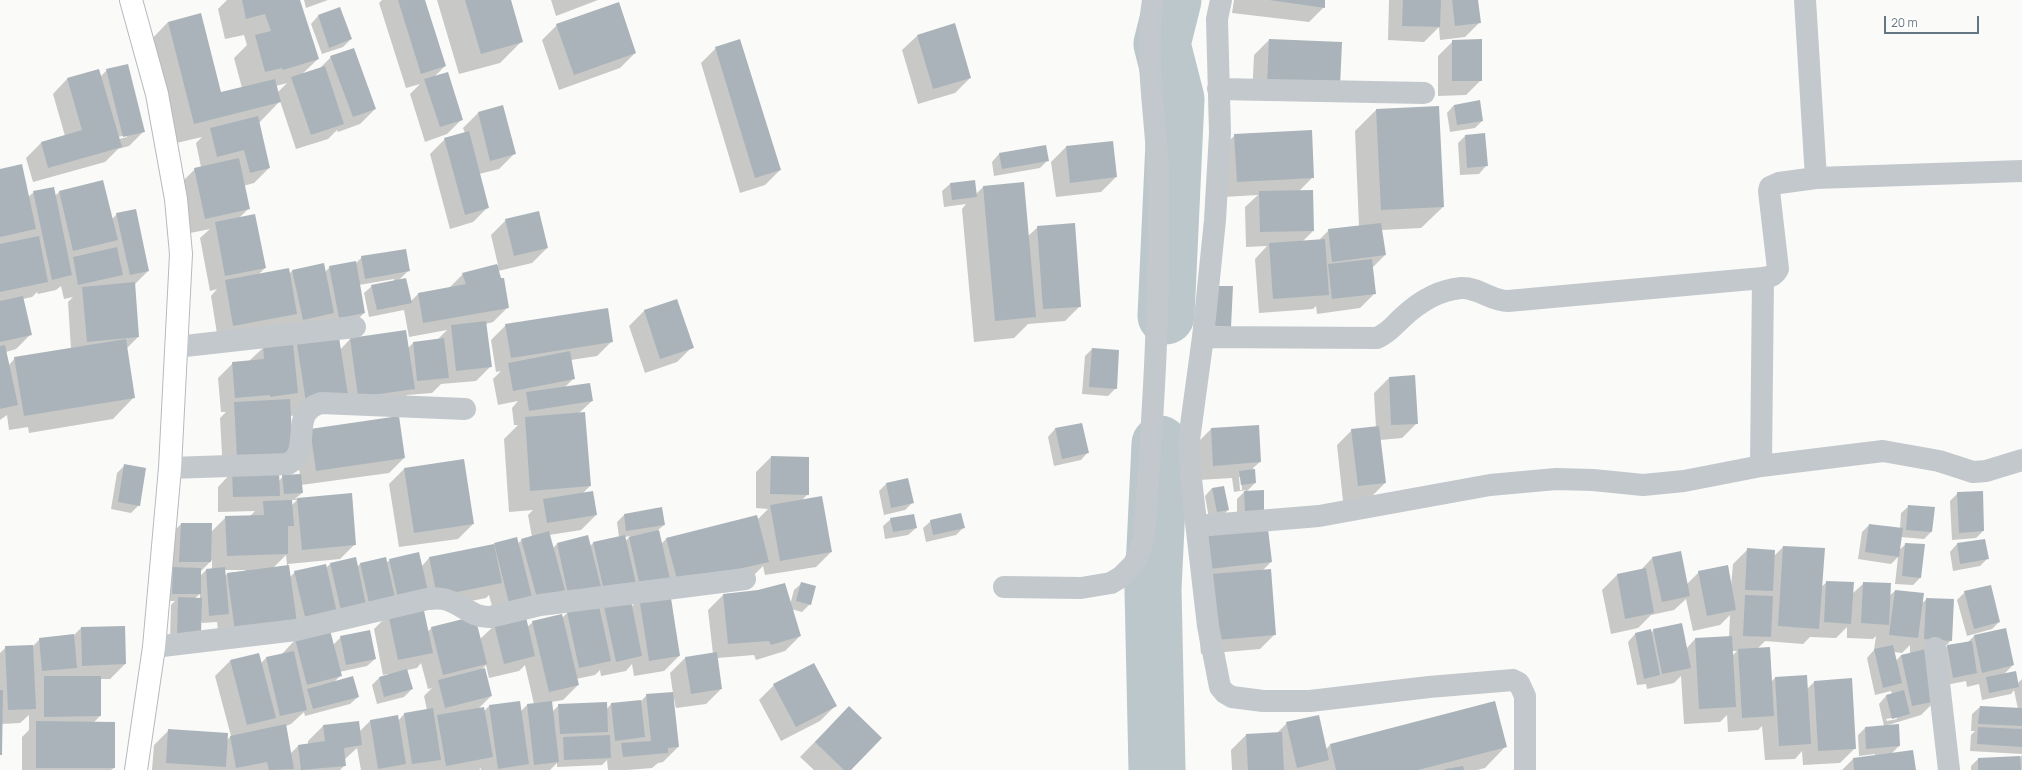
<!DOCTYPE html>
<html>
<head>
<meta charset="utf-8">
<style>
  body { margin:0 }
  #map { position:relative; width:2022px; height:770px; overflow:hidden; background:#fafaf8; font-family:Manrope,sans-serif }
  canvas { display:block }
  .scale { position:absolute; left:1884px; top:16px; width:95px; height:18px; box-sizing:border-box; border:2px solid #657683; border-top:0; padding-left:5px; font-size:12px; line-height:14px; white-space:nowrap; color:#657683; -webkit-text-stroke:3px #fff; paint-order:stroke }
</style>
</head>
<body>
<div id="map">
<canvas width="2022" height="770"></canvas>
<div class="scale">20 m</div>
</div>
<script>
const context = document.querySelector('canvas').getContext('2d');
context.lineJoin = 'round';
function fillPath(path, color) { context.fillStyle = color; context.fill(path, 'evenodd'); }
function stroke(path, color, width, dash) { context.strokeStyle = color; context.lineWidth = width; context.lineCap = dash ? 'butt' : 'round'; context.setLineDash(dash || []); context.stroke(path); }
const shadow = new Path2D(`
  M227,0H299L318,59L301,75L319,69L331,57L375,109L360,124L338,132L337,130L328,139L296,149L280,101L259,123L269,168L254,183L243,186L248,209L239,218L265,268L258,275L289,274L292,271L325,272L330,267L355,264L362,257L409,270L399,280L410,302L419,293L449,288L463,274L498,265L491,235L506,220L547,248L532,263L498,271L508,307L493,322L486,324L491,366L476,381L441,384L432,393L407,395L398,404L290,416L277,469L279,481L283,476L300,475L295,445L310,430L404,458L389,473L301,485L302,493L295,499L351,494L355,544L340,559L288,564L290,577L295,572L326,568L331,563L357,567L360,564L386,563L390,560L422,566L429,558L495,545L517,544L522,540L532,537L528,515L533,510L509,512L504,439L518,425H514L512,408L518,401L498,405L493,379L501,371L496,372L491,340L506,325L612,341L597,356L571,360L574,378L565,387L592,401L579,413L590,486L582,494L596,515L581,530L549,535L553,548L557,544L590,546L593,543L619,537L617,522L624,515L661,509L664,525L658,530L661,544L667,538L757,520L768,509L756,508V472L771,457L808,458V494L801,501L831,552L816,567L765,575L763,566L753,576L668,579L679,656L664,671L634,676L632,664L626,671L601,676L600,670L595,675L576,679L578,685L563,700L551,702L552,712L559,705L606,710L611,704L641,701L647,695L673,693L670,673L685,658L713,654L708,610L723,595L790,605L794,590L802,583L810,604L802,612L791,609L800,636L785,651L756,660L754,655L717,658L721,689L706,704L676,708L674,699H673L678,747L663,762L658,763L652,768L627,770H608L607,760L602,765L557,767V763L550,770H481V768L479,770H361L357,748L344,760L345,765L340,770H152L154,745L169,730L227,740L231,736L215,676L230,661L261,663L266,658L281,655L295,640L333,645L341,637L375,659L367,666L339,672L340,676L333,683L358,697L350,704L305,716L304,712L291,724L286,726L290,754L299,745L308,744V741L323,726L358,722L359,732L370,721H398L404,714L427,710L424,696L432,688L428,689L421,663L417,668L407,670L412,689L404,697L377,704L372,685L379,678L388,675V674L383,675L374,629L389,614L220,646L217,622L202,623L200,618L170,640L171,605L175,601H165L166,539L181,524H211V532L226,517L250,516L255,511L218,512V487L233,471L223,472L220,418L226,412H221L218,378L233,363L249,361L264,347L218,340L211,296L217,289L210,291L200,238L210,229L190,233L180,184L195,169L201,167L196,143L202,137L172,144L147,44L168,22L221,93L242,88L234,58L247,45L244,35L225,39L218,9ZM287,83L277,93L276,86ZM394,279V281L372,286L364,293L369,317L404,310L409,337L447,330L437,340L413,343L408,348L350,339L340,350L337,330L349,328L364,313L359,285ZM291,500H297L292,505ZM630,536L625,542L624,537ZM286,555L287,566L273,568ZM212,560V569L206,570L200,576V572ZM224,570H245V571L228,573L225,576ZM200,594V599L195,598ZM489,595L496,621L599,607L567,613L562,618L533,622L527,627L495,625L480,639L432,628L427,632L423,611L486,598ZM641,597L631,607L629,599ZM486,665L489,678L519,671L525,665L534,704L527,705L520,712L489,706L484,711L478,709L491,696L480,671Z
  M304,0H328L306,8Z
  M382,0H424L445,66L434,77L462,119L447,134L425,142L410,94L420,84L406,88L379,3Z
  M437,0H510L522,41L500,63L459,74Z
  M551,0H598L556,16Z
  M1234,0H1324V7L1309,22L1232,13Z
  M1389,0H1477L1480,22L1465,37L1440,40L1439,27L1424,42L1388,40Z
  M339,8L351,39L343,47L322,54L311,24L318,16Z
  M557,25L635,53L620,68L559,90L542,40Z
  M917,36L970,78L955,93L918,104L902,50Z
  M1269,40L1341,43L1252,98L1254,55Z
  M1453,41L1481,80L1466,95L1438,96V56Z
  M716,48L780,170L765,185L740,193L701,63Z
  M107,70L144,131L129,146L118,149L105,162L33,182L26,158L41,143L65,136L53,94L67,79L100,77ZM127,135V137L119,139L118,137Z
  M1454,105L1482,121L1475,128L1450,132L1447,113Z
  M1376,110L1443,207L1421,228L1381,230L1385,255L1372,268L1375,293L1360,308L1317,314L1316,306L1313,309L1259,313L1255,259L1267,246L1246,247L1245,207L1258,195L1223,197L1220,150L1235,135L1313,177L1299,191L1313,231L1303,241L1319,240L1329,230L1359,226L1355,131Z
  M478,113L514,154L499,169L479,174L488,207L473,222L450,229L430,154L445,139L465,133L463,128Z
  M1465,136L1486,166L1479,174L1460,175L1458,143Z
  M1066,147L1116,177L1101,192L1056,197L1051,162Z
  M999,154L1048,160L1040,168L994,176L992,162Z
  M0,170L28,197L34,192L55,196L59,192L112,219L117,214L148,271L134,285L138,337L126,349L134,397L113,419L29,433L28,427L9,430L7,415L0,420ZM61,286L64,299L73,297L68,302L71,349L15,358L9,365L6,352L16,349L31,334L23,299L32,297L37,292L38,294L56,290Z
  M974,181L976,194L983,187L1028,236L1038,227L1080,306L1065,321L1028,324L1014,338L974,342L962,209L966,204L944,207L942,191L950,184Z
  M676,300L692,347L677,362L645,373L629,326L644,311Z
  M1092,349L1116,388L1108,396L1082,394L1085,356Z
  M1414,376L1417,423L1402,438L1380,440L1385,483L1370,498L1343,501L1337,445L1352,430L1376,428L1374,393L1389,378Z
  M1082,424L1088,452L1081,460L1054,466L1048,437L1055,429Z
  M1211,429L1260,462L1253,468L1255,483L1246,492L1263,510L1237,518V499L1246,490L1234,492L1232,478L1199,480L1196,444ZM1239,477H1241L1242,490H1240Z
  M125,465L139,505L131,513L111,509L117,473Z
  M404,469L473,524L458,539L399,547L389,484Z
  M886,484L912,503L905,510L884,515L879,491Z
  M1212,488L1228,510L1221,517L1209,519L1205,496Z
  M1958,493L1983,531L1976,538L1952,540L1950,501Z
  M1909,506L1931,532L1924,539L1901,537L1899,550L1906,544L1920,578L1913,585L1895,584L1898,557L1891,564L1858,559L1862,532L1869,525L1900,529L1901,513Z
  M891,519L916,528L908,535L885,539L883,526Z
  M931,521L964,527L956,535L926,542L923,528Z
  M1957,544L1987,559L1980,566L1953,571L1950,552Z
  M1783,547L1821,587L1827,582L1852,594L1864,583L1889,596L1895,591L1921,604L1927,599L1951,640L1945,647L1968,642L1974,636L2013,665L2003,675L2018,683L2022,679V754L1970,751L1971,735L1975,731H1971L1972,714L1980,707L2018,709L2014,690L2011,694L1982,700L1979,684L1967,687L1966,681L1946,685L1936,700L1921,715L1888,725L1899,746L1891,754L1915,770H1842L1853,759L1875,756V754L1859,756L1858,735L1865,728L1884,726L1879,704L1886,696L1892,695L1891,691L1875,695L1867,658L1874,650L1876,636L1873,639L1847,638V627L1836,638L1810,637L1803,644L1765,641L1758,648L1771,682L1775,678L1807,689L1814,682L1855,748L1840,763L1803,765L1802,751L1795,759L1765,760L1762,726L1758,730L1728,732L1727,715L1720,722L1684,724L1681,676L1674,683L1647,689L1646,684L1637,685L1628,642L1635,634L1650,633L1654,630L1686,649L1695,639L1729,637L1730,615L1720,625L1693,631L1686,599L1674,610L1651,615L1638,628L1611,634L1602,590L1617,575L1640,571L1653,557L1687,584L1699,572L1731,586L1733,564L1748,549L1774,556ZM1910,645V654L1901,655L1896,661L1894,652L1902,653ZM1732,651H1737L1732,656ZM1897,717V719L1887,721L1886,719Z
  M1191,552L1271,562L1262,571L1275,634L1260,649L1201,654Z
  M1965,592L1999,622L1992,629L1967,636L1957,600Z
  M81,628L125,664L110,679H100V716L94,722L114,768L111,770H22V737L29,730V715L20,723L1,724L0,755V653L6,647L33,646L40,639L74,635Z
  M774,685L835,706L820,721L781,741L759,700Z
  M1495,702L1506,746L1485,768L1477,770H1232L1231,750L1246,735L1277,733L1287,723L1325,750L1330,745Z
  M849,707L850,770H814L800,757Z
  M2022,755V770H1971V766L1978,759L2020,757Z`);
const river = new Path2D(`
  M1166,316L1176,99L1162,44L1173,0
  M1157,770L1153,589L1160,444`);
const building = new Path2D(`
  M242,0H300L319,59L283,70L282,68L265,72L255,35L271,31L265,14L246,19Z
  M398,0H425L446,66L421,74Z
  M465,0H511L523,42L481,54Z
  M1269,0H1325V8Z
  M1403,0H1441L1440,27L1402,26Z
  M1452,0H1478L1481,23L1455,26Z
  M619,2L636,53L574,75L556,24Z
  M340,7L352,39L329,48L318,15Z
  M201,13L221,92L275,79L281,102L194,124L168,22Z
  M955,23L971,78L933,89L917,35Z
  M740,39L781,170L755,178L715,47Z
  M1269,39L1342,42L1340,87L1267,84Z
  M1482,39V81H1452V40Z
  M354,48L376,109L353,117L330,56Z
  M128,64L145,132L123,137L106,69Z
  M325,66L344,124L311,135L291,77Z
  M99,69L122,147L48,168L41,142L82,130L67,78Z
  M448,72L463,120L440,127L424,79Z
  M1480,100L1483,121L1457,125L1454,105Z
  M503,105L516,154L490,161L478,112Z
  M1439,106L1444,207L1381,210L1376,109Z
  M258,116L270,168L250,173L244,150L217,157L210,128Z
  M1312,130L1314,178L1237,182L1234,134Z
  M469,131L489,208L465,215L444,138Z
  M1485,133L1488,166L1467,168L1465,135Z
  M1113,141L1117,177L1070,183L1066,146Z
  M1046,145L1049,161L1002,169L999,153Z
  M239,158L250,209L205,219L194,168Z
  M22,164L36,229L0,237V169Z
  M103,180L118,240L73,251L59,191Z
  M975,180L977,197L952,200L950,183Z
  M1024,182L1036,317L995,321L983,186Z
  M54,187L72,275L52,280L33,191Z
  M1313,190L1314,231L1260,232L1259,191Z
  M136,209L149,271L130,275L116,213Z
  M539,211L548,248L514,256L505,219Z
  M255,214L266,268L225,276L215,222Z
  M1075,223L1081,307L1043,309L1037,226Z
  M1381,223L1386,255L1332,262L1328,229Z
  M39,236L48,282L0,292V244Z
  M1325,239L1329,295L1273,299L1269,243Z
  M117,247L123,275L78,285L73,257Z
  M406,249L410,271L365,279L361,256Z
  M1372,259L1376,294L1332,299L1328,264Z
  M356,261L365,313L339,318L329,266Z
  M324,263L334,313L303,320L292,270Z
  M497,264L501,278H504L509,308L423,323L418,293L466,284L462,273Z
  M289,268L297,314L233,326L225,280Z
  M406,278L412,303L377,310L371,285Z
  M135,282L139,337L87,342L82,287Z
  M1214,286H1233L1231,327L1212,326Z
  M23,296L32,335L0,342V301Z
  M677,299L694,348L660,359L644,310Z
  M608,308L613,342L511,358L505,324Z
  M486,321L492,367L456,371L451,325Z
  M406,330L415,389L358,397L350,338Z
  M338,331L348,395L306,402L296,338Z
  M444,338L449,378L417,381L413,342Z
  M126,339L135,398L24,416L14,357Z
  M293,343L298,393L270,397V395L235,398L232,362L264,359L263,346Z
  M5,345L18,405L0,409V346Z
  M1092,348L1119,350L1117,389L1089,387Z
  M570,351L575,379L513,391L508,363Z
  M1415,375L1418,424L1391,425L1389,377Z
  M590,383L593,401L529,411L526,392Z
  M290,399L293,454L237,458L234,402Z
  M585,412L591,486L530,491L525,417Z
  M399,416L405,458L316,471L310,429Z
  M1082,423L1089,453L1062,459L1055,428Z
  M1259,425L1261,462L1213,466L1211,428Z
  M1379,426L1386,483L1358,486L1351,429Z
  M771,456L809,457V495L770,494Z
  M464,459L474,524L414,533L404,468Z
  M124,464L146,468L140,506L118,502Z
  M1255,469L1256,483L1241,485L1239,471Z
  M279,470L280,496L233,497L232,471Z
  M301,474L303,493L284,494L282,475Z
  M908,478L914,503L891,508L886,483Z
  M1224,486L1229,510L1217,512L1212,488Z
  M1264,490V511H1245L1244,491Z
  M593,491L597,515L547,523L543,499Z
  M1983,491L1984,531L1959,533L1957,492Z
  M352,493L356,545L302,550L297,498Z
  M822,496L832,552L780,561L770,505Z
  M292,500L294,526H288V554L227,556L225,516L264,515L263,501Z
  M1908,505L1935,507L1932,532L1906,530Z
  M662,507L665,525L626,531L624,514Z
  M961,513L965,528L933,535L930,520Z
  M914,514L917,528L893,532L890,518Z
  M757,515L769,562L678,583L666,538Z
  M181,523H212L211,562H179Z
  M1869,524L1903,528L1899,557L1865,552Z
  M1268,529L1272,562L1209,569L1206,536Z
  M659,530L670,579L640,586L629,537Z
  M549,531L565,590L537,598L521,539Z
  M588,535L601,587L568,594L557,543Z
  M625,535L636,584L604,591L593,542Z
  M517,537L533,601L510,607L494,543Z
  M1985,539L1989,559L1960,564L1957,543Z
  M1905,543L1925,544L1921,578L1902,576Z
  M494,544L502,583L437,596L429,557Z
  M1783,546L1825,548L1819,629L1778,626Z
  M1747,548L1775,550L1773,591L1745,590Z
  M1681,551L1690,596L1662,602L1652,557Z
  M419,552L428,591L398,598L389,559Z
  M356,557L367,610L342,615L330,563Z
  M386,557L395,598L369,603L360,563Z
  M326,564L337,613L306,621L294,571Z
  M289,565L297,623L235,631L227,573Z
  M1728,565L1736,610L1707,616L1698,571Z
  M173,567L201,568V594H172Z
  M225,567L229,614L209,616L206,569Z
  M1646,568L1654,613L1625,619L1617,574Z
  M1271,569L1276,635L1216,640L1211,574Z
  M1826,581L1854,582L1851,624L1824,622Z
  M801,582L816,586L811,605L796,601Z
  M1863,582L1891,583L1889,625L1861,623Z
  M785,583L801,636L771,645L769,641L728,644L723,594L758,590Z
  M1991,585L2000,622L1974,629L1964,591Z
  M1895,590L1924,593L1918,638L1889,635Z
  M670,592L680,656L649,661L639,597Z
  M1745,595L1773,596L1771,637L1743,636Z
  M630,596L642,656L616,662L603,602Z
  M178,597L202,598L201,634L177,633Z
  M1926,598L1954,599L1952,641L1924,639Z
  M423,606L433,653L398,660L388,613Z
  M599,606L611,661L579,668L567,612Z
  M562,614L579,685L549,692L532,621Z
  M475,616L487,664L443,675L431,627Z
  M526,617L535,656L504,664L494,624Z
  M1682,623L1691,668L1662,674L1653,629Z
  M125,626L126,664L82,666L81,627Z
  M2006,628L2014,665L1982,673L1974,635Z
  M1651,629L1660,675L1644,679L1635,633Z
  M330,630L342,676L307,685L295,639Z
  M370,630L376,659L346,665L340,636Z
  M74,634L77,668L42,671L39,638Z
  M1732,636L1736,707L1699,709L1695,638Z
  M1972,641L1977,673L1953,678L1947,645Z
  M33,645L36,709L8,710L5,646Z
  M1893,645L1902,683L1883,688L1874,649Z
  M1770,647L1774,716L1742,718L1738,649Z
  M1926,649L1937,701L1912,706L1901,655Z
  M294,651L307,710L280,716L266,657Z
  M717,652L722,689L691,694L685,657Z
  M259,653L276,718L247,725L230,660Z
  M814,663L837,706L796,727L773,684Z
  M485,668L492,696L445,708L438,680Z
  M407,669L413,689L384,697L379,677Z
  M2016,671L2019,687L1989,693L1986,677Z
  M1807,675L1811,744L1779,746L1775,677Z
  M44,676H101V716L44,717Z
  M353,676L359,697L313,709L307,689Z
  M1852,678L1856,749L1818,751L1814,681Z
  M0,690H3L2,755H0Z
  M1904,690L1910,714L1892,719L1886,695Z
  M673,692L679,747L668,748V753L623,757L621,743L651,741L646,694Z
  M641,700L645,737L615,741L611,703Z
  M520,701L529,764L498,769L489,705Z
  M552,701L559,762L534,765L527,704Z
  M1495,701L1507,747L1418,770H1336L1330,744Z
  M607,702L608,732L560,734L558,704Z
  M849,706L882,738L851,770H844L815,742Z
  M1980,706L2022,708V726L1978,724Z
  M484,707L493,757L446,766L437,715Z
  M433,708L441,760L412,764L404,713Z
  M398,715L406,764L378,769L370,720Z
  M1319,715L1329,760L1297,768L1286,722Z
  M36,721L115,722V768H36Z
  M359,721L362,745L344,748L346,766L301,770L298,745L325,741L323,725Z
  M286,724L294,769L269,770L267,762L236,768L230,736Z
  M1899,724L1900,746L1866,749L1865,727Z
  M1978,727L2022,729V747L1977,744Z
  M168,729L228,733L226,767L166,763Z
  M1282,732L1284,770H1248L1246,734Z
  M610,735L611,758L564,760L563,737Z
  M1913,750L1916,770H1854L1853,758Z
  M2020,756L2021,770H1978V758Z
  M1463,766L1464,770H1445V769Z`);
const minor = new Path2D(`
  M1221,0L1217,19L1220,133L1215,220L1203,337L1189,440L1191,479L1208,626L1220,687L1225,693L1232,697L1263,701H1310L1429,687L1513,680L1519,683L1525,696V770
  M1805,0L1816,178L2022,171
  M1218,89L1424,93
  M1203,337L1377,338C1390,332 1393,326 1403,317C1419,302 1439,290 1461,288C1478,287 1491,301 1508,301L1763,278
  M176,347L355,327
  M1761,466L1763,278C1770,277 1774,276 1778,269L1769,191L1770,187L1779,183L1816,178
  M170,468L288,464C314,450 287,413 321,403L465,409
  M1197,526L1319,516L1490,485L1556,479L1593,480L1643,485L1684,481L1761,466L1883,451L1939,461L1973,472L1986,471L2022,460
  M1004,587L1081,588L1111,583L1121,577L1134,564L1144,539C1153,417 1161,294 1158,172C1156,116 1144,57 1153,0
  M154,647L296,630L427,599C432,599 438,598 443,599C461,602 471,618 490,617L540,605L745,579
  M1935,648L1949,770`);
const major = new Path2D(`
  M131,0L157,94L176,199L181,254L170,468L154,647L136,770`);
fillPath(shadow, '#0003');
stroke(river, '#bbc7cb', 57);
fillPath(building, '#aab3b9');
stroke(major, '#b5babe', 24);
stroke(minor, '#c3c8cc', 22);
stroke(major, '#fff', 22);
</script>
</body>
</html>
